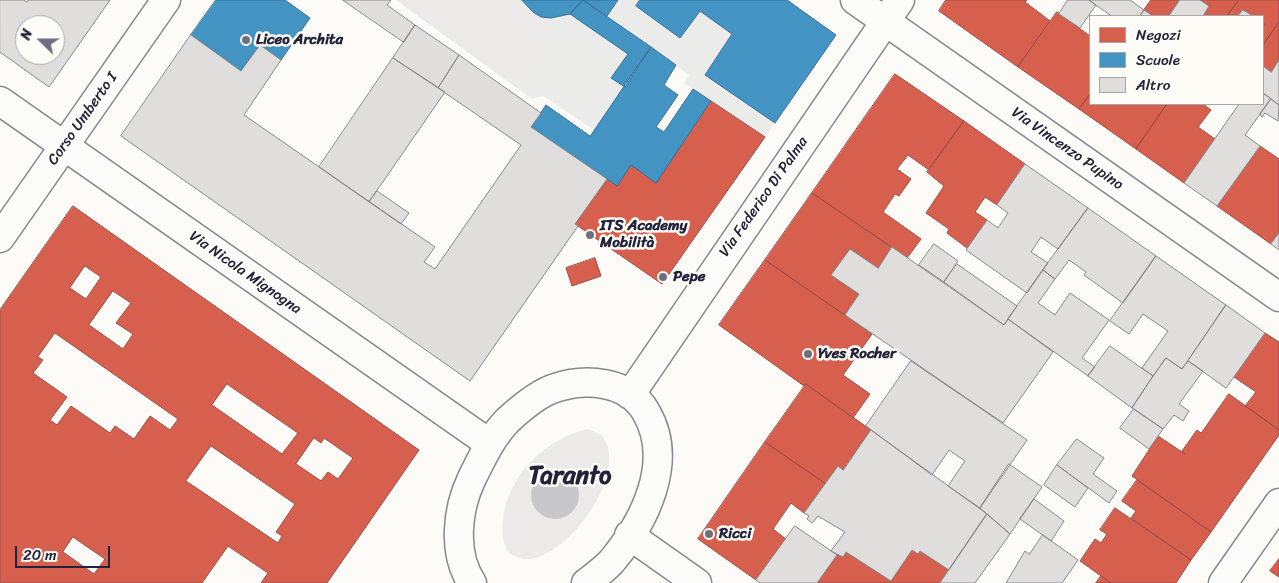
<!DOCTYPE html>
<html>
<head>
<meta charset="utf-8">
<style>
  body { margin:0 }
  #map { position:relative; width:1279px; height:583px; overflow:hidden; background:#fcfbf8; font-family:Sriracha,sans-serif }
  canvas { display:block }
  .legend { position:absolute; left:1089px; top:15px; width:175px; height:90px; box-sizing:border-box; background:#fdfcf7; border:1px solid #a5a5ac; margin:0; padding:6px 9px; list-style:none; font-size:15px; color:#22223b }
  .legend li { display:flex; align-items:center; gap:10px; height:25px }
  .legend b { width:25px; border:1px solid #a5a5ac }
  .north { position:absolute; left:15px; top:15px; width:50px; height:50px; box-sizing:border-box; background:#fdfcf7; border:1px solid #a5a5ac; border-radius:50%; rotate:292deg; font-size:14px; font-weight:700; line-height:20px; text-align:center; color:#22223b }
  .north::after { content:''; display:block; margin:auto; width:18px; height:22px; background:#6e6e7d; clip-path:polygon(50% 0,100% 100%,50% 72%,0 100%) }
  .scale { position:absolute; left:15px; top:546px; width:95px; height:22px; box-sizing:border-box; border:2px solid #22223b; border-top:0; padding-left:6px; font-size:15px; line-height:18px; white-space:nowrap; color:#22223b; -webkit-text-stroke:4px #fdfcf7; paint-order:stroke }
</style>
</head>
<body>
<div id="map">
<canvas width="1279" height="583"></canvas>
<ul class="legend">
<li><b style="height:14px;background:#d6604d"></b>Negozi</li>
<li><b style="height:14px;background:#4393c3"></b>Scuole</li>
<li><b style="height:14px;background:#dfdedd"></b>Altro</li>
</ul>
<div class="north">N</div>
<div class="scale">20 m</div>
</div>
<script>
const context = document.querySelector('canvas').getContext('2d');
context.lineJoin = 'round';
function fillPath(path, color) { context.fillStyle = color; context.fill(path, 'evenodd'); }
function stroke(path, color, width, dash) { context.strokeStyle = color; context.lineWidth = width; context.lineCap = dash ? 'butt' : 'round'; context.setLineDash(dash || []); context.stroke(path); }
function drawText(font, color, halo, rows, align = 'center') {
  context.font = font + ' Sriracha,sans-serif'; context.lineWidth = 5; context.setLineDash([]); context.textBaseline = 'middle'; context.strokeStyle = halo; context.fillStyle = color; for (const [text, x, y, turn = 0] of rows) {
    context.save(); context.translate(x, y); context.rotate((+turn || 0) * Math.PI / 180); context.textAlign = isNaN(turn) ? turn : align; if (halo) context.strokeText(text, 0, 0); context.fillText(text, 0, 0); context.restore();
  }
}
const built = new Path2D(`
  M396,0H787L836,35L765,137L684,83L689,75L651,47L594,130L543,96L532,99Z`);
const green = new Path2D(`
  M396,0H514L556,30L517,88Z
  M588,429L602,435C604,439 607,444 608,449C618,486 567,556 529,559C522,560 516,556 510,554C501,542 502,533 503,518C509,475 546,438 588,429ZM531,488L571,513C547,526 530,514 531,488Z`);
const water = new Path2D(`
  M531 495a24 24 0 1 1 48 0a24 24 0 1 1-48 0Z`);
const shops = new Path2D(`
  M946,0H1027L1025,2L1050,21L1018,67L939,11Z
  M1151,0H1180L1169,16H1153L1144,10Z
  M1200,0H1239L1227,16H1203L1209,6Z
  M1239,0H1279V22L1263,45V27L1265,24L1263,23V16H1253L1243,10L1238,16H1227Z
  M1057,12L1090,36V94L1079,109L1018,67Z
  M1279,22V60L1271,72L1263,66V45Z
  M895,74L964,121L929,170L908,155L897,169L911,179L899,196L895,194L883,212L921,239L907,258L812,193Z
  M1090,94V104H1167L1136,149L1079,109Z
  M711,101L765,137L662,284L575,224L607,179L617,186L631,165L656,183Z
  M1167,104H1203L1211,110L1198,127L1215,139L1184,183L1136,149Z
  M964,121L1025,164L997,205L985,197L975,212L987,220L967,248L947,233L949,229L926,213L944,186L927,172Z
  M1260,146L1279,159V233L1271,244L1217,206Z
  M812,193L892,247L878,268L850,249L831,275L859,294L845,315L765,260Z
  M73,206L419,450L327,583H261L268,573L228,546L202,583H0V310ZM85,266L101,277L86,299L70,288ZM113,291L131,303L116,323L133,334L123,349L89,325ZM55,333L178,419L170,430L150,416L134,439L115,426L110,433L71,406L57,425L50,420L67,397L33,373L43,360L38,357ZM227,384L298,433L282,454L212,405ZM314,438L321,443L324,438L353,458L338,479L328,472L321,481L296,464ZM211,446L295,504L276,532L282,536L278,543L186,481ZM73,537L105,559L94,574L63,552Z
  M595,258L601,276L572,286L566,268Z
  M765,260L872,334L843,375L870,394L853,418L806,384L804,386L719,325Z
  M1265,333L1279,342V430L1245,406L1256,392L1234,377Z
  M806,384L871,430L843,470L838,466L826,484L765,442Z
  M1229,394L1279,430V435L1211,532L1132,476L1158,436L1185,454L1182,451L1197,430L1201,433Z
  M765,442L826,484L804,513L791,503L773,529L786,539L756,580L698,539Z
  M1137,480L1211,532L1191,560L1131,518L1136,511L1122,501Z
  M1115,508L1191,560L1176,583H1111L1080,561L1095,539L1101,543L1107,534L1100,530Z
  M912,550L918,554L920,551L949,570L940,583H817L838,554L843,557L846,552L891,581Z
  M1279,559V577L1270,571Z
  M1101,576L1111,583H1096Z`);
const schools = new Path2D(`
  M216,0H285L310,18L281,60L260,45L241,71L191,35Z
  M522,0H583L570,14L551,18L541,17L533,12Z
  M583,0H618L607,16Z
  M583,0L651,47L625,87L611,78L628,54L570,14Z
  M640,0H787L836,35L775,123L705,75L732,34L700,11L680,38L636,6Z
  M651,47L676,65L664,85L678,95L656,127L664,132L693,89L711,101L656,183L631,165L617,186L531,127L546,105L590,136Z`);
const building = new Path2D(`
  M0,0H24L27,2L29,0H110L49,87L0,52ZM25,25H55V55H25Z
  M343,0H391L387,5L415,25L404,42Z
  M1068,0H1089L1096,5L1080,28L1059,14Z
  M1089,0H1130L1144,10L1140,16H1112Z
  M1180,0H1200L1209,6L1203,16H1169Z
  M1144,10L1153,16H1140Z
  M1243,10L1253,16H1238Z
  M415,25L459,55L438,88L393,58Z
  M191,35L241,71L260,45L281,60L244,115L435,247L424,262L435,269L521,145L438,88L459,55L541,113L531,127L607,179L575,224L578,226L470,381L121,136Z
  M393,58L445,92L369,202L319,167Z
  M1279,60V105L1263,93V66L1271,72Z
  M1263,93L1271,99L1245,135L1260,146L1217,206L1184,183L1239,104H1263Z
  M1271,99L1279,105L1278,121L1265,113L1262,117L1260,114Z
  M1025,164L1088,208L1058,249L1041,237L1031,252L1048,263L1027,293L966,250L987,220L998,228L1008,213L997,205Z
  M377,191L409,213L401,224L369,202Z
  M1088,208L1156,256L1123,303L1084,275L1086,272L1069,260L1055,279L1043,270Z
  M1279,233V250L1271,244Z
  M934,244L958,261L944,282L919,265Z
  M892,247L1004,325L1008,319L1053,352L1003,423L845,315L859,294L831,275L850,249L878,268Z
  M1156,256L1226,305L1182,369L1166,358L1153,376L1142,368L1168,331L1143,314L1129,334L1110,321Z
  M957,264L1017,306L1004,325L944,282Z
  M1043,270L1055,279L1038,303L1055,315L1070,293L1109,320L1082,358L1095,367L1088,376L1008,319Z
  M1226,305L1265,333L1226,388L1188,361Z
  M1110,346L1153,376L1132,408L1088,376Z
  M1166,358L1182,369L1188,361L1203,371L1179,404L1189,411L1183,421L1174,415L1163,429L1132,408Z
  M911,361L1027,440L980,508L948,486L965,461L949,450L932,475L866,426Z
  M1134,409L1163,429L1149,449L1120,428Z
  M871,430L987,514L949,570L920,551L918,554L912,550L891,581L846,552L843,557L831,551L845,532L818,516L812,523L807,519L809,516L804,513L838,466L843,470Z
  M1077,439L1104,458L1093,474L1117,491L1109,503L1057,465Z
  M1009,464L1042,487L1010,534L980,508Z
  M1057,465L1088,488L1075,507L1044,485Z
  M1034,499L1064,521L1051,541L1020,519Z
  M987,514L1010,534L975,583H940Z
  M795,526L837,555L817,583H760L756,580Z
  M1043,535L1078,560L1062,583H1006L1025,551L1029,554Z`);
const minor = new Path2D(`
  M855,0L1279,297
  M0,101L490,444
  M630,395L900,0
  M629,535L697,583
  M472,583C452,553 457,509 472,478C482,458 492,436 508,420C520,409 539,393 555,388C585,378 628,380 646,412C675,461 645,521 612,561C605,569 595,576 586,583
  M1223,583L1279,503`);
const major = new Path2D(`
  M0,238L166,0`);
const markers = [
  [246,40,5,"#6e6e7d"],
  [590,235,5,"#6e6e7d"],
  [663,277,5,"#6e6e7d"],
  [808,354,5,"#6e6e7d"],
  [709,534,5,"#6e6e7d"]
];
const poiNames = [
  ["Liceo Archita",256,40],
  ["ITS Academy",600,226],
  ["Mobilità",600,243],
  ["Pepe",673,277],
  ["Yves Rocher",818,354],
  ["Ricci",719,534]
];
const streetNames = [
  ["Corso Umberto I",83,119,-55],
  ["Via Vincenzo Pupino",1067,149,35],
  ["Via Federico Di Palma",764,197,-55],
  ["Via Nicola Mignogna",245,273,35]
];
const townNames = [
  ["Taranto",570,477]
];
fillPath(built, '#ebebe9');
fillPath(green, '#ebeae8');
fillPath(water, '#c8c8ca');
fillPath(shops, '#d6604d');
stroke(shops, '#a04d48', 1);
fillPath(schools, '#4393c3');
stroke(schools, '#39719a', 1);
fillPath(building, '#dfdedd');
stroke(building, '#88888c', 1);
stroke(minor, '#88888c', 31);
stroke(major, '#88888c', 31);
stroke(minor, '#fbfbf9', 28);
stroke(major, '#fbfbf9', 28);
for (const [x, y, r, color] of markers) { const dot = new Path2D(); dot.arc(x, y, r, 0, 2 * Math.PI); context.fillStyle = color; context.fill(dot); stroke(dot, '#fdfcf7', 2); }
drawText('bold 15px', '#22223b', '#fdfcf7', poiNames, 'left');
drawText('15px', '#22223b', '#fdfcf7', streetNames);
drawText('bold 25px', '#22223b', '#fdfcf7', townNames);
</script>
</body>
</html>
